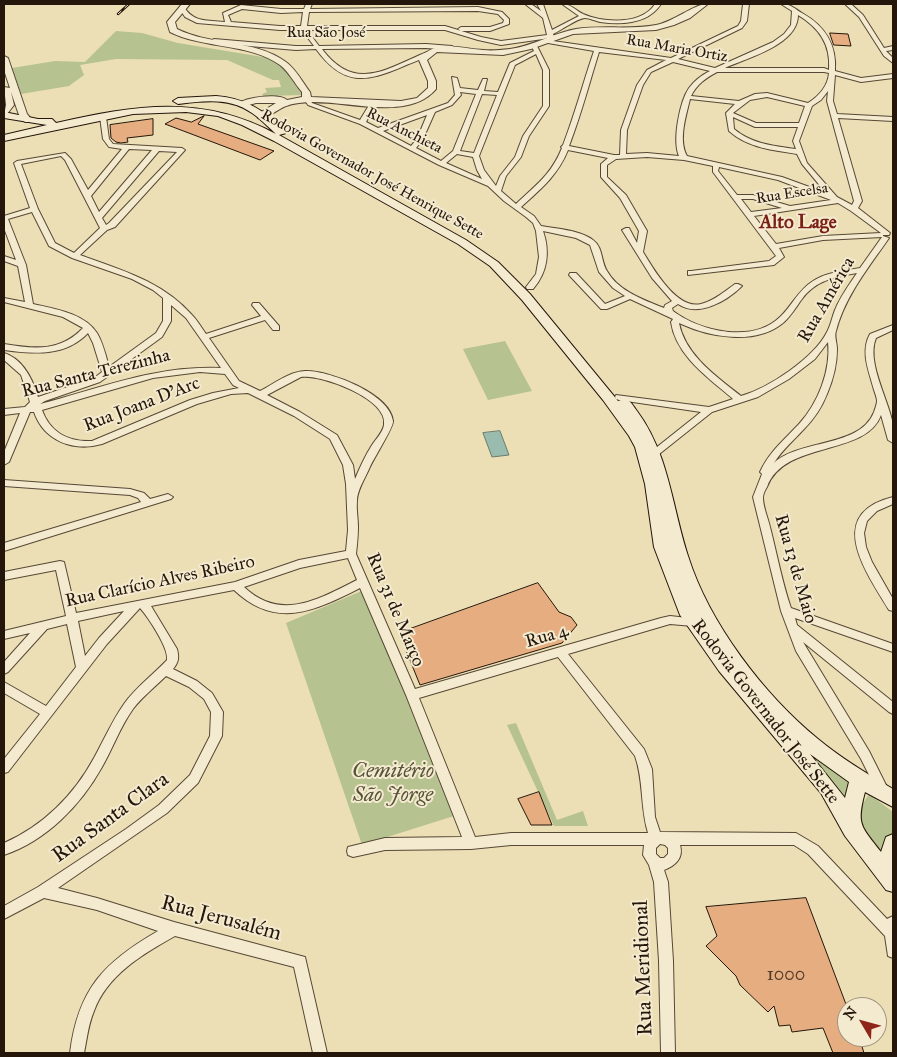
<!DOCTYPE html>
<html>
<head>
<meta charset="utf-8">
<style>
  body { margin:0 }
  #map { position:relative; width:897px; height:1057px; overflow:hidden; background:#ecdfb5; font-family:"IM FELL Great Primer",serif }
  canvas { display:block }
  .frame { position:absolute; inset:0; border:5px solid #24160a; pointer-events:none }
  .north { position:absolute; left:837px; top:997px; width:50px; height:50px; box-sizing:border-box; background:#f3eacf; border:1px solid #a09580; border-radius:50%; rotate:307deg; font-size:14px; font-weight:700; line-height:20px; text-align:center; color:#24160a }
  .north::after { content:''; display:block; margin:auto; width:18px; height:22px; background:#8f2418; clip-path:polygon(50% 0,100% 100%,50% 72%,0 100%) }
</style>
</head>
<body>
<div id="map">
<canvas width="897" height="1057"></canvas>
<div class="frame"></div>
<div class="north">N</div>
</div>
<script>
const context = document.querySelector('canvas').getContext('2d');
context.lineJoin = 'round';
function fillPath(path, color) { context.fillStyle = color; context.fill(path, 'evenodd'); }
function stroke(path, color, width, dash) { context.strokeStyle = color; context.lineWidth = width; context.lineCap = dash ? 'butt' : 'round'; context.setLineDash(dash || []); context.stroke(path); }
function drawText(font, color, halo, rows, align = 'center') {
  context.font = font + ' "IM FELL Great Primer",serif'; context.lineWidth = 4; context.setLineDash([]); context.textBaseline = 'middle'; context.strokeStyle = halo; context.fillStyle = color; for (const [text, x, y, turn = 0] of rows) {
    context.save(); context.translate(x, y); context.rotate((+turn || 0) * Math.PI / 180); context.textAlign = isNaN(turn) ? turn : align; if (halo) context.strokeText(text, 0, 0); context.fillText(text, 0, 0); context.restore();
  }
}
const green = new Path2D(`
  M116,31L142,33L178,43L269,58L283,66L303,95L264,96L262,94L267,92L265,88L281,87L279,80H273L227,60L116,59L80,65L84,75L69,86L21,94L12,68L55,61L85,62Z
  M505,341L532,391L488,400L463,349Z
  M364,590L457,815L362,845L286,623Z
  M516,723L557,820L583,811L588,826H554L507,725Z
  M790,737L852,783L846,802Z
  M869,794L893,812V839L885,847L882,863L857,820L862,805Z`);
const water = new Path2D(`
  M500,431L509,455L492,457L483,433Z`);
const building = new Path2D(`
  M830,33L848,34L851,46L834,45Z
  M204,116L198,124L274,151L260,160L165,124L176,118L191,122Z
  M153,119V135L127,138L128,142L121,143L116,142L111,138L110,125Z
  M538,583L559,612L571,617L577,625L562,643L420,685L399,633Z
  M539,792L552,825H531L518,799Z
  M806,898L847,1007V1037H859L864,1053H833L823,1028L792,1032L790,1025L779,1026L774,1006L768,1012L740,985L736,976L706,946L717,936L706,907Z`);
const minor = new Path2D(`
  M306,4H312L310,9L478,7L502,12L509,19V24L490,31H461L458,29L461,27H490L503,23L504,20L498,14L478,11L309,12L307,26H445L481,37L501,41L547,35L543,18L525,4H531L541,11L537,4H543L552,30L579,16L562,4C571,4 575,10 583,14C604,23 642,25 655,4H661C648,24 622,25 600,22C596,21 589,18 585,18C578,18 560,31 553,34L555,39L550,38L501,45L478,40L445,30H307L319,46L426,44L452,46L455,48L452,50L426,48L322,49C355,93 386,69 427,52L432,53C424,59 413,62 404,66C365,83 343,86 316,49L296,50L214,43L211,41L214,39L296,46H314L302,30H280L197,23L185,17L179,8L184,7C194,23 208,20 225,22L223,13L241,5L281,9H304ZM242,9L281,13L303,12L301,26H280L231,22L228,15Z
  M743,4H749L747,21L742,28L678,59L715,68L773,42L784,34L791,25L792,11L781,4C790,3 795,9 802,13C825,26 837,44 835,71L861,78L893,74V78L861,82L835,75L833,101L837,114L893,117V121L838,118L862,201L858,208L890,233L889,235H883V236L889,238C869,267 845,296 836,331C834,336 837,343 837,349C837,365 833,380 827,394C822,407 814,419 804,429C794,440 782,450 774,463C799,439 860,448 874,412C875,409 877,404 877,401C877,398 875,393 874,390C869,371 860,352 870,334L893,325V330L876,338C866,361 888,399 893,424C894,430 893,437 893,443L888,440L881,415C866,457 784,440 767,487C765,490 763,494 763,498C763,507 768,518 770,527C777,554 782,582 791,608L893,644V652L795,618L797,625L893,702V714L889,712L803,642L869,751L889,791L887,795L883,796L879,795L861,759L796,651L781,611L753,497L762,474L760,472C769,452 784,440 799,424C818,403 831,371 828,342L815,359L789,379L758,397L712,412L658,455H652L650,453L652,451L701,412L619,400L616,399L615,397L616,395L709,407L733,399C709,378 676,356 671,322L673,319L630,299L607,309H601L569,275L570,273H576L605,304L625,296L613,288L599,272L590,245L576,238L543,231C550,251 548,272 533,289H527L526,287L536,274L539,257L536,231L533,223L526,217L504,201L488,186L439,165L360,124L308,105L304,99L309,98L312,103L360,120L371,102H375L376,103L366,122L378,128L448,103L455,95L452,77L457,78L460,88L478,90L483,79H487L484,91L498,92L510,63L534,51L532,47L537,46L549,70V106L529,136L521,157L506,176L501,191L516,204C536,185 551,175 562,148L561,147L563,145C575,114 583,83 594,51L548,43L546,42V40L671,58L738,26L741,21ZM798,15C819,28 831,44 829,70L824,68H725C747,58 798,45 798,15ZM599,52L666,60L647,70L637,85L621,130L620,155H614L569,146C581,115 589,84 599,52ZM536,54L543,70V106L523,136L515,157L500,176L496,186L484,170L479,156L515,65ZM673,62L710,71C702,75 695,80 689,88C680,101 672,140 679,156L647,153L626,154L627,130L643,85L651,72ZM717,72H824L829,73C828,86 819,96 808,103L767,93L755,94L739,101L691,96C697,84 706,78 717,72ZM828,91L827,101L854,201L852,205L837,197L807,163L799,141L812,106L821,100ZM460,92L476,94L453,151L441,161L416,148L423,139L435,112L452,105L461,95ZM482,94L497,95L474,153L460,151ZM767,97L805,106L799,123H756L733,113L750,100ZM690,99L735,104L726,113L729,131C748,148 773,150 797,154L802,164L826,193L782,177L687,156C678,140 686,116 690,99ZM427,115L417,139L411,146L383,131ZM733,117L755,127H798L793,141L796,149C774,146 752,144 734,129ZM568,150L608,158L601,164V177L620,198L639,231L637,243L629,228H626L622,230L652,278L672,301L665,305L664,308C644,300 618,291 607,271C601,262 603,247 593,240C580,230 557,229 541,226L534,216L521,207C541,189 558,175 568,150ZM457,154L473,157L477,170L482,179L446,163ZM647,157L684,160L713,166V172L776,256L769,261L691,271H688V275L774,265L784,257L779,248L823,240L882,237L860,268C844,271 827,272 813,281C798,290 792,306 780,317C752,344 700,331 673,311L672,308L678,304C698,318 727,301 742,286L738,284H735C725,291 714,301 701,304C677,310 654,270 643,252L647,231L626,195L607,177V165L616,159ZM719,167L778,180L831,200L790,206L753,195H737L718,171ZM741,199H753L782,208L751,212ZM838,203L851,211L881,233L823,236L776,244L754,216ZM857,273C849,285 840,297 835,310C832,317 831,325 827,332C814,358 769,388 741,396C717,377 685,355 679,323C709,337 755,346 783,323C791,316 796,307 802,299C816,280 835,277 857,273Z
  M845,4H851L863,15L884,48L893,46V50L886,51L893,58V63L884,56L859,17Z
  M103,115L106,117L109,139L113,144L182,148L185,150L115,227L107,230L80,255C121,270 162,281 192,315C197,320 201,327 206,334L261,316L252,305L253,303H259L279,326V330H273L265,320L209,338L239,381L260,391C274,384 288,372 305,371C329,370 390,394 393,421C394,427 373,459 369,469C365,478 357,491 357,500C356,509 358,518 358,527C358,536 357,545 356,554L415,689L661,618L670,616L697,619L698,622L697,625L693,626L670,624L568,654L644,749L652,769L655,817L660,832L796,833L818,846L887,919L893,916V958L888,956L885,936L808,854L794,845H680C684,858 675,866 664,870L668,882L673,961L675,1053H661L659,961L654,882L649,865L643,855L644,845H511L471,849L385,850L353,857L348,855L347,851L348,847L385,838L462,837L406,695L360,588C315,611 276,630 234,590L151,606L177,649C179,657 179,662 173,669L197,681L212,693L223,712L222,736L198,783L167,813L58,888L97,898L174,922L305,957L327,1053H313L294,967L175,936C143,954 107,975 94,1011C88,1025 87,1039 84,1053H70C78,989 104,962 158,931L97,910L44,898L4,919V906L38,887L126,829L159,805L190,775L210,736L211,712L204,699L189,687L166,676C155,687 142,697 133,709C120,727 113,748 102,767C81,805 46,841 4,855V843C43,826 74,795 94,758C104,740 112,721 124,704C136,687 153,675 167,660C169,648 148,617 140,608L107,644L8,772L4,773V759L40,714L4,693V682L46,706L76,667L67,624L47,629L8,672L4,674V662L30,633L4,639V631L66,616L56,570L4,580V572L60,561L64,562L76,613L235,582L299,560L346,551L348,530L346,484L343,465L330,439L294,416L248,393L231,394L197,404L102,444C73,452 44,441 34,412H30L9,462L4,465V452L20,413L4,415V409L25,407L30,402L21,375L4,360V353C23,359 33,380 38,397L94,378L102,372L93,343L88,333C65,357 34,354 4,350V344C35,349 60,352 83,328L63,317L4,302V298L25,302L18,266L4,261V256L16,260L4,228V216L30,208L14,163L17,161L65,153L71,159L88,190L122,149L109,147L103,139L100,117ZM129,149L152,150L99,212L91,196ZM159,151L177,152L109,223L106,225L102,218ZM61,156L65,160L100,228L74,253L55,243L38,209L21,164ZM32,212L49,246L72,258L132,279L153,290L163,298V321L156,333L109,367C106,356 103,343 97,333C84,313 55,309 33,304L26,265L8,219ZM171,305L186,318L221,368C156,365 101,388 40,404L45,401L100,382L162,337L171,321ZM200,372L225,374L233,385L239,388L213,393L190,400L92,441C68,442 50,432 42,410L153,378ZM301,377C321,374 389,399 384,425C383,432 376,439 372,445C365,456 360,467 355,479L353,465L337,435L300,412L267,395ZM348,558L357,580C319,599 281,622 244,587L300,568ZM124,611L99,638L85,656L78,621ZM558,657L635,756C644,781 640,807 648,833H511L475,837L419,698ZM660,844L665,845L668,848V854L664,858H660L656,854V848Z
  M4,480L130,489L144,493L150,499L168,494L173,497L171,499L4,551V543L141,502L138,498L130,495L4,486Z
  M893,497V504L877,511L867,521L864,533L866,547L872,562L893,599V611L889,610C866,572 824,514 893,497Z`);
const tertiary = new Path2D(`
  M182,4H190L175,22L177,29C211,46 255,39 286,62C296,69 303,83 310,92L311,97L401,101L417,98L428,88V81L419,60C435,38 460,49 483,50C492,51 501,50 510,49C533,46 553,33 576,29C602,25 630,30 656,25C674,22 695,3 708,4L690,18L674,25L656,30L573,34L531,49L503,55L437,52L427,60L436,81V89C406,124 340,97 299,103C280,105 276,114 261,119L258,118V114L276,103H256L242,107L238,104C246,97 279,93 287,100L302,97V92C295,84 289,72 280,65C249,43 204,49 170,32L167,22Z
  M4,56L8,58L27,114L32,120L31,122H25L19,115L11,92L14,105L7,114L4,115L6,105L4,87L10,88L4,70Z`);
const secondary = new Path2D(`
  M216,96C245,98 267,111 286,133L279,135L466,240L498,262L530,294L618,401L624,399C631,400 633,406 637,411C669,454 672,507 688,556C709,623 764,695 818,739C841,758 867,774 893,789V807L865,792C856,825 861,826 881,852L886,837L893,834V892L886,890L845,836L821,793L719,671L680,615L654,547L645,484L635,447L629,436L603,400L522,300L490,266L458,244L274,141L242,125L218,116L186,112L133,114L4,141V135L47,125L4,118V112L38,119H52L56,123C135,105 202,94 276,134C268,127 261,119 252,113C230,97 203,101 178,104L173,101L178,98ZM810,754L849,782L845,798Z`);
const rail = new Path2D(`
  M118,14L129,4`);
const farStreetnames = [
  ["Rua São José",326,33],
  ["Rua Maria Ortiz",677,49,10],
  ["Rua Anchieta",404,131,27],
  ["Rodovia Governador José Henrique Sette",372,175,29],
  ["Rua Escelsa",792,194,-9]
];
const streetNames = [
  ["Rua América",827,300,-60],
  ["Rua Santa Terezinha",96,374,-14],
  ["Rua Joana D'Arc",142,405,-21],
  ["Rua 13 de Maio",795,569,74],
  ["Rua Clarício Alves Ribeiro",160,582,-12],
  ["Rua 31 de Março",395,610,67],
  ["Rua 4",547,637,-16],
  ["Rodovia Governador José Sette",765,712,52]
];
const nearNumbernames = [
  ["1000",786,976]
];
const farDistrictnames = [
  ["Alto Lage",798,223]
];
const nearParknames = [
  ["Cemitério",393,772],
  ["São Jorge",393,796]
];
const nearStreetnames = [
  ["Rua Santa Clara",111,818,-36],
  ["Rua Jerusalém",221,919,15],
  ["Rua Meridional",644,968,-92]
];
fillPath(green, '#b6c28f');
fillPath(water, '#99bcaf');
stroke(water, '#6a7a6d', 1);
fillPath(building, '#e5ad80');
stroke(building, '#24160a', 1);
stroke(minor, '#564835', 2);
stroke(tertiary, '#564835', 2);
stroke(secondary, '#24160a', 2);
fillPath(minor, '#f3eacf');
fillPath(tertiary, '#f3eacf');
fillPath(secondary, '#f3eacf');
stroke(rail, '#24160a', 2.5);
stroke(rail, '#f3eacf', 1, [4.5]);
drawText('15px', '#24160a', '#f3eacf', farStreetnames);
drawText('18px', '#24160a', '#f3eacf', streetNames);
drawText('18px', '#543c28', null, nearNumbernames);
drawText('bold 19px', '#7a1f14', '#f3eacf', farDistrictnames);
drawText('italic 21px', '#575239', '#f3eacf', nearParknames);
drawText('21px', '#24160a', '#f3eacf', nearStreetnames);
</script>
</body>
</html>
